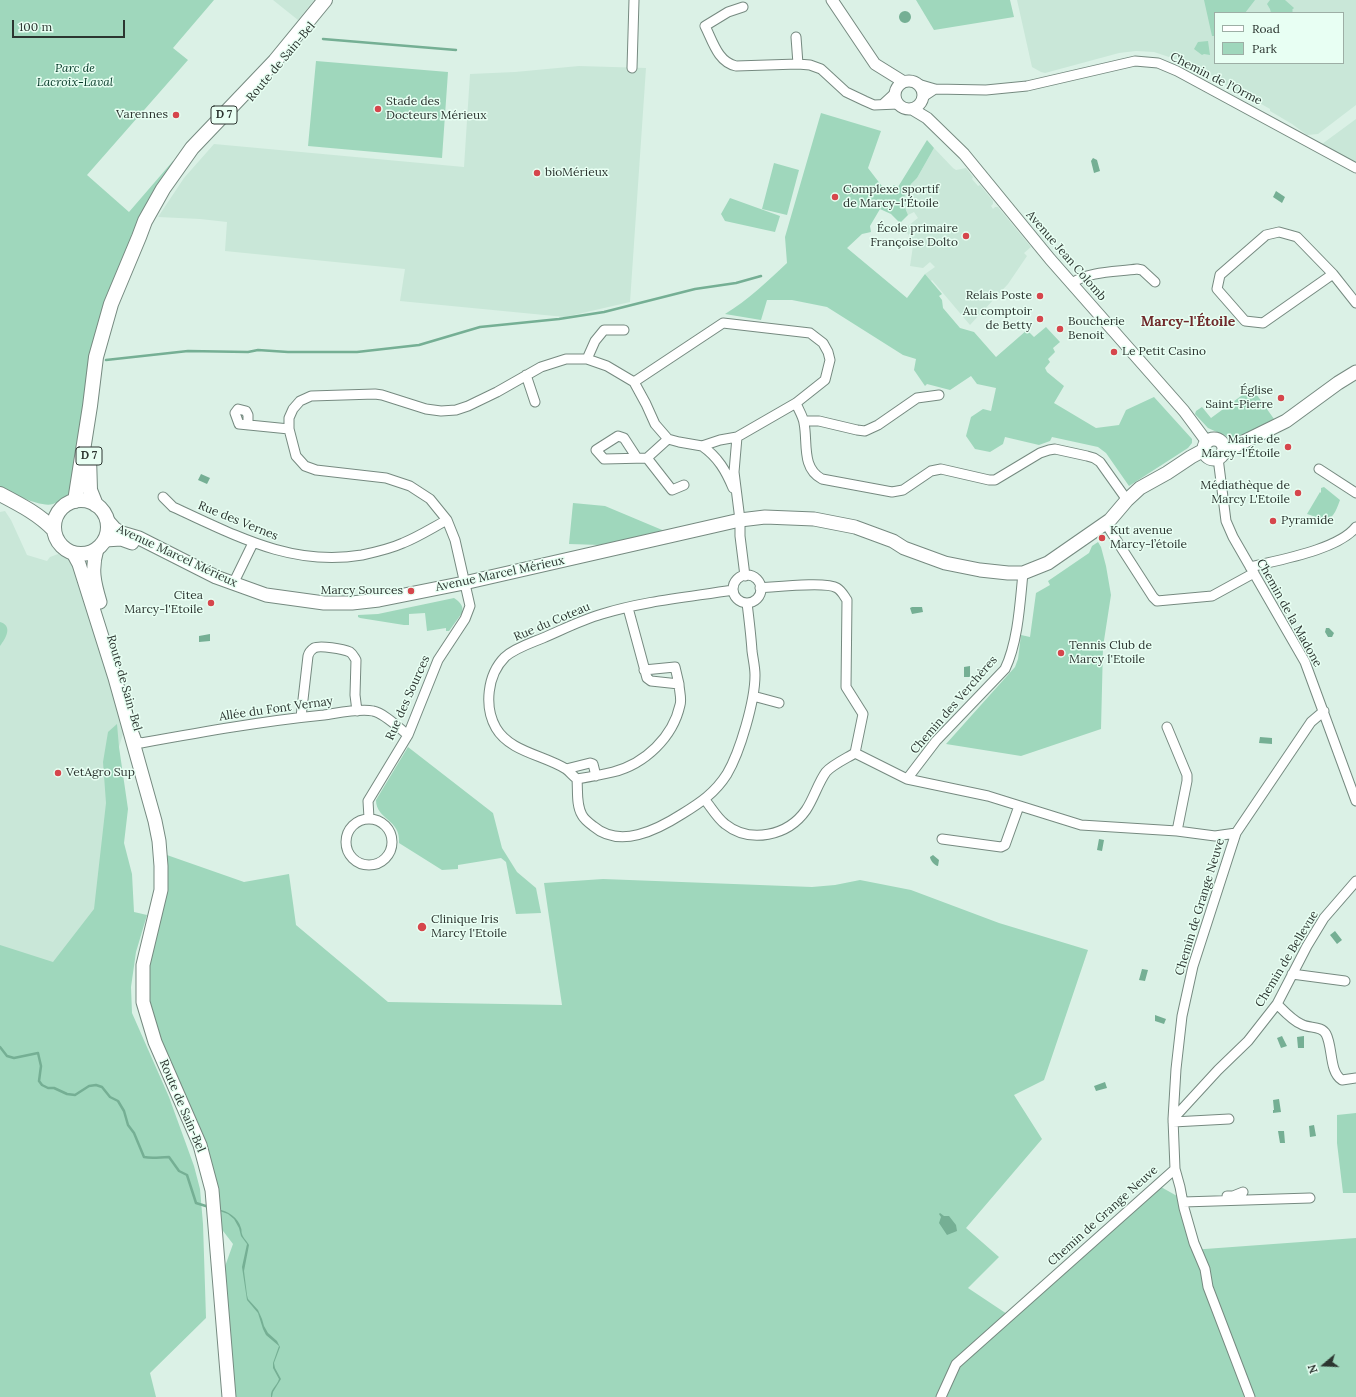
<!DOCTYPE html>
<html>
<head>
<meta charset="utf-8">
<style>
  body { margin:0 }
  #map { position:relative; width:1356px; height:1397px; overflow:hidden; background:#dbf1e6; font-family:Lora,serif }
  canvas { display:block }
  .legend { position:absolute; left:1214px; top:12px; width:130px; height:52px; box-sizing:border-box; background:#e8fff3; border:1px solid #9daea5; margin:0; padding:5px 7px; list-style:none; font-size:12px; color:#2c3530 }
  .legend li { display:flex; align-items:center; gap:8px; height:20px }
  .legend b { width:20px; border:1px solid #9daea5 }
  .north { position:absolute; left:1304px; top:1345px; width:40px; height:40px; -webkit-text-stroke:3px #e8fff3; paint-order:stroke; rotate:251deg; font-size:11px; font-weight:700; line-height:16px; text-align:center; color:#2c3530 }
  .north::after { content:''; display:block; margin:auto; width:14px; height:18px; background:#2c3530; clip-path:polygon(50% 0,100% 100%,50% 72%,0 100%) }
  .scale { position:absolute; left:12px; top:20px; width:113px; height:18px; box-sizing:border-box; border:2px solid #2c3530; border-top:0; padding-left:5px; font-size:12px; line-height:14px; white-space:nowrap; color:#2c3530; -webkit-text-stroke:3px #e8fff3; paint-order:stroke }
</style>
</head>
<body>
<div id="map">
<canvas width="1356" height="1397"></canvas>
<ul class="legend">
<li><b style="height:5px;background:#fff"></b>Road</li>
<li><b style="height:11px;background:#9fd7bc"></b>Park</li>
</ul>
<div class="north">N</div>
<div class="scale">100 m</div>
</div>
<script>
const context = document.querySelector('canvas').getContext('2d');
context.lineJoin = 'round';
function fillPath(path, color) { context.fillStyle = color; context.fill(path, 'evenodd'); }
function stroke(path, color, width, dash) { context.strokeStyle = color; context.lineWidth = width; context.lineCap = dash ? 'butt' : 'round'; context.setLineDash(dash || []); context.stroke(path); }
function drawText(font, color, halo, rows, align = 'center') {
  context.font = font + ' Lora,serif'; context.lineWidth = 3; context.setLineDash([]); context.textBaseline = 'middle'; context.strokeStyle = halo; context.fillStyle = color; for (const [text, x, y, turn = 0] of rows) {
    context.save(); context.translate(x, y); context.rotate((+turn || 0) * Math.PI / 180); context.textAlign = isNaN(turn) ? turn : align; if (halo) context.strokeText(text, 0, 0); context.fillText(text, 0, 0); context.restore();
  }
}
const built = new Path2D(`
  M273,0H314L298,20Z
  M1017,0H1356V105L1318,134L1307,135L1292,124L1270,111V109L1256,101L1254,102L1247,98V96L1240,91H1237L1222,83L1203,69L1200,72L1178,60L1154,52L1136,51L1119,53L1045,73L1041,72L1032,67ZM1215,13H1343V63H1215Z
  M579,66L646,68L630,302L565,317L400,301L405,269L225,251L227,222L200,219L158,217L184,178L214,144L464,167L470,74L515,72Z
  M1356,119V163L1322,144Z
  M934,148L953,168L956,170L966,168L973,177L972,179L978,186L980,185L993,201V204L991,206L993,209L995,207H998L1031,247L1024,253L1027,256L1008,284L970,325L932,280L931,281L925,274L935,267L930,262L923,268L910,266L913,246L915,243L904,229L918,218L914,212L908,215L904,205V197L911,184L917,178Z
  M5,511L11,520L27,555L47,561L50,557L58,554L63,556L72,562L125,727L117,754L122,908L0,1022V512Z`);
const green = new Path2D(`
  M0,0H214L173,48L188,60L87,175L129,212L173,161L178,163L110,294L71,492C66,496 59,502 53,504C41,508 10,493 0,486Z
  M916,0H1010L1014,17L934,30Z
  M1204,0H1255L1245,13H1215V36H1212Z
  M1270,0H1285L1294,8L1292,10L1293,11L1291,13H1271L1270,9L1267,4Z
  M1208,41L1210,55L1204,54L1202,55L1194,49L1198,42Z
  M316,61L448,72L442,158L308,146Z
  M821,113L881,131L868,168L881,185L889,191L894,185L898,187L927,140L934,148L917,178L911,184L904,197V205L908,215L900,223L891,214L880,209L870,226L871,232L862,234L847,248L907,298L925,274L942,294L939,296L942,300L943,308L960,328L974,332L996,357L1027,330L1034,337L1046,327L1060,342L1053,348L1055,352L1048,359L1050,362L1045,368L1047,372L1064,386L1054,403L1096,428L1119,425L1126,410L1154,397L1192,439V443L1188,448L1129,486L1106,453L1098,447L1052,437L1050,441L1039,445L1005,437L1003,444L990,452L975,449L966,436L971,417L983,409L991,411L996,388L977,384L971,376L950,390L927,384L925,386L914,370L916,359L903,355L827,307L792,300H767L761,320L725,314C748,300 768,281 787,263L785,237Z
  M774,163L799,170L787,215L762,209Z
  M730,198L780,216L775,232L725,221L721,214Z
  M1252,388L1274,419L1245,435L1230,438L1208,428L1195,414L1196,411L1202,407L1211,418Z
  M1324,487L1340,500C1332,523 1329,521 1307,514L1320,492L1321,493V488Z
  M573,503L605,506L667,532L600,545L569,544Z
  M1098,542L1101,547L1106,566L1111,595L1103,647L1101,729L1021,756L946,744L1015,667L1018,659L1021,635L1030,637L1036,593L1050,585L1048,581L1089,553L1092,546Z
  M454,598C460,602 464,606 462,613L449,631H446V628L427,631L425,613L409,614V625H404L360,618L358,617V615L378,614Z
  M0,622C13,626 6,638 0,646Z
  M117,724L119,747L128,809L124,843L132,874L134,912L147,915L136,952L131,987L132,1013L169,1097L194,1166L200,1189L203,1224L206,1318L150,1373L156,1397H0V945L53,962L94,909L106,803L103,762L108,732Z
  M408,747L493,813L502,848L517,872L536,888L541,913L516,914L506,862L501,858L458,865V869L442,870L399,843C401,819 376,820 376,800Z
  M164,854L244,882L289,874L296,925L388,1002L562,1005L544,883L603,879L812,887L835,885L860,880L911,890L999,923L1088,950L1044,1080L1014,1095L1042,1139L966,1228L999,1257L968,1288L1013,1318L1161,1187L1177,1196L1191,1250L1356,1238V1397H236L223,1272L233,1244L220,1227L215,1185L155,1031L145,988Z
  M1356,1113V1193H1343L1337,1143V1115Z`);
const water = new Path2D(`
  M899 17a6 6 0 1 1 12 0a6 6 0 1 1-12 0Z
  M1093,158L1097,160L1100,171L1094,173L1091,161Z
  M1276,191L1285,197L1282,203L1273,197Z
  M201,474L210,478L207,484L198,480Z
  M912,607H922L923,612L912,614L910,608Z
  M1326,628H1329L1334,633L1332,637H1328L1325,632Z
  M210,634V641L199,642V636Z
  M970,666V677H964V667Z
  M1260,737L1272,738V744L1259,743Z
  M1099,839L1104,840L1102,851L1097,850Z
  M933,855L939,860L938,866C935,866 930,860 930,857Z
  M1335,931L1342,940L1337,944L1330,935Z
  M1142,969L1148,970L1145,981L1139,980Z
  M1155,1015L1166,1019L1164,1024L1155,1021Z
  M1282,1036L1287,1046L1281,1048L1277,1038Z
  M1304,1036V1048H1298L1297,1037Z
  M1105,1082L1107,1088L1096,1091L1094,1086Z
  M1279,1099L1281,1112L1273,1113V1110H1274L1273,1100Z
  M1314,1125L1316,1136L1310,1137L1309,1126Z
  M1284,1131L1285,1143H1280L1278,1131Z
  M217,1209C228,1211 238,1217 241,1228C242,1230 241,1232 242,1234C243,1238 247,1241 249,1245L244,1271L247,1295L248,1299L258,1310L262,1319L264,1326L268,1333L277,1341L280,1347L274,1363L275,1368L281,1379L273,1392L272,1397H271C270,1389 277,1386 279,1379L273,1368V1363L279,1346L266,1335L263,1329L258,1313L247,1300L242,1267L247,1244L241,1236L239,1228L234,1219L228,1214L217,1210Z
  M940,1213L944,1216H949L956,1225L957,1231L947,1235L939,1223L941,1217L939,1214Z`);
const stream = new Path2D(`
  M323,39L456,50
  M106,360L188,351L248,352L258,350L288,352H357L419,345L480,327L559,319L604,312L695,289L736,283L761,276
  M0,1047L7,1056L14,1058L38,1053L41,1066L39,1081L42,1085L48,1088H54L67,1094L75,1095L89,1086L96,1085L102,1087L110,1097L118,1101L124,1111L128,1125L134,1133L144,1157C153,1159 160,1157 169,1157L179,1171L187,1175L196,1203L209,1207`);
const minor = new Path2D(`
  M743,7L728,12L705,26C713,42 718,62 736,66L798,64L810,65L821,69L846,92L865,101L874,105L898,104
  M796,37L798,64
  M632,68L634,0
  M918,84L935,89L986,90L1027,86L1135,61L1158,63L1177,71L1356,168
  M923,97L935,89
  M883,104L895,93
  M1333,274L1263,323L1245,321L1217,289L1220,275L1266,235L1279,232L1297,237L1333,274L1356,303
  M1072,283C1089,271 1116,272 1137,269L1142,270L1155,282
  M587,359L595,341L604,330H624
  M526,375L535,402
  M796,403C798,409 803,416 804,423C808,442 801,468 822,479L892,492L903,490L931,471L941,469L989,480H995L1040,453L1049,450L1055,449L1087,456L1094,458L1100,462L1127,500
  M804,421H819L857,430L865,431L878,425L917,398L939,395
  M248,425V415L246,411L238,409L235,413L239,424L289,429
  M737,437L734,472L740,520V536L745,576
  M702,446C718,457 726,471 733,488
  M637,458L624,438L618,436L596,450L604,459L647,458L668,439
  M647,458L672,490L684,485
  M1218,458L1226,521L1233,537L1305,662L1356,801
  M1319,469L1356,493
  M163,497L173,507C235,535 291,567 362,555C376,552 390,549 403,543C418,537 432,528 447,520
  M1106,524L1153,597L1157,601L1212,596L1254,573
  M1250,567C1278,560 1338,550 1356,527
  M733 589a14 14 0 1 1 28 0a14 14 0 1 1-28 0Z
  M233,584L253,543
  M760,588C776,587 826,581 837,588C842,591 844,596 847,600L846,687L863,714L855,753L907,779L988,796L1081,825L1177,831L1215,836L1236,833
  M644,670L675,667L679,684
  M753,696L779,703
  M301,717L308,656C309,652 311,650 314,648C320,645 343,649 350,652C353,654 354,657 356,660L355,695L357,711
  M1167,727L1187,775V781L1177,831
  M134,733L137,741L141,743C202,732 263,721 324,715C338,713 360,708 373,711C384,713 399,728 408,735
  M566,769L590,763L593,764L596,776
  M577,779C573,776 570,772 566,769C544,755 510,752 496,728C484,707 487,675 505,657C515,648 531,643 543,638C562,630 581,620 602,614C644,601 689,597 733,590
  M577,779C578,791 576,805 582,815C584,819 589,823 593,826C620,849 657,830 682,814C700,803 715,793 727,774C740,752 755,701 755,675C755,667 753,659 752,651C751,635 749,619 747,603
  M577,779C589,777 601,775 613,772C645,764 673,737 680,705C682,699 679,690 679,684L651,681L647,678L628,608
  M907,779L936,741L1005,669C1018,642 1020,603 1023,573
  M705,800C711,807 717,818 725,824C750,844 788,836 806,810C814,798 818,783 826,772C832,765 847,758 855,753
  M369,818L368,801L408,735L438,660L465,619L470,606L455,540L447,520L430,499L410,486L386,478L316,470L305,466L296,456L289,429V418L293,409L300,401L311,396L375,394L382,395L426,409L441,411L456,410L468,406L497,392L541,367L566,359H587L607,366L634,382L646,404L655,424L668,439L679,442L702,446L720,440L737,437L796,403L825,380L830,360L828,352L823,343L810,333L723,323L634,382
  M346 842a23 23 0 1 1 46 0a23 23 0 1 1-46 0Z
  M942,839L1001,847L1005,845L1019,806
  M1292,974L1345,981
  M1277,1004C1284,1011 1292,1020 1301,1024C1309,1029 1321,1025 1326,1034C1333,1047 1329,1072 1342,1080L1356,1078
  M1173,1119L1218,1070L1248,1041L1277,1004L1307,946L1324,918L1356,881
  M1173,1122L1229,1119
  M1175,1169L1180,1187L1184,1208L1194,1243L1205,1269L1208,1287L1250,1397
  M1227,1196H1233L1243,1192
  M1183,1202L1310,1198
  M941,1397L956,1364L1175,1169L1173,1119L1176,1069L1182,1016L1193,966L1236,833L1311,722L1324,711`);
const tertiary = new Path2D(`
  M832,0L875,64L904,82
  M895 95a14 14 0 1 1 28 0a14 14 0 1 1-28 0Z
  M912,109L927,118L964,154L1050,259L1184,411L1207,442`);
const secondary = new Path2D(`
  M1204 449a10 10 0 1 1 20 0a10 10 0 1 1-20 0Z
  M1223,452L1286,421L1338,383L1356,372
  M107,520L115,529L122,533L139,538L216,577L266,595L324,603H352L379,600L464,583L740,520L765,517L814,519L855,527L893,541L904,548L945,563L980,570L1008,573H1023L1048,563L1110,520L1127,500L1140,488L1167,473L1191,457L1204,450
  M105,540L121,539L132,543
  M97,549C91,569 94,582 100,602
  M73,553L79,564L115,678L155,821L159,841L161,866V890L143,965V1002L155,1042L200,1145L212,1190L229,1397`);
const primary = new Path2D(`
  M89,457L90,490L96,505
  M0,494C19,504 39,514 54,530
  M54 527a27 27 0 1 1 54 0a27 27 0 1 1-54 0Z
  M75,501L90,406L96,357L111,304L139,237L145,221L163,189L192,148L275,61L325,0`);
const markers = [
  [378,109,4,"#d6464c"],
  [176,115,4,"#d6464c"],
  [537,173,4,"#d6464c"],
  [835,197,4,"#d6464c"],
  [966,236,4,"#d6464c"],
  [1040,296,4,"#d6464c"],
  [1040,319,4,"#d6464c"],
  [1060,329,4,"#d6464c"],
  [1114,352,4,"#d6464c"],
  [1281,398,4,"#d6464c"],
  [1288,447,4,"#d6464c"],
  [1298,493,4,"#d6464c"],
  [1273,521,4,"#d6464c"],
  [1102,538,4,"#d6464c"],
  [411,591,4,"#d6464c"],
  [211,603,4,"#d6464c"],
  [1061,653,4,"#d6464c"],
  [58,773,4,"#d6464c"],
  [422,927,5,"#d6464c"]
];
const shields = [
  [224,115,26],
  [89,456,26]
];
const shieldNames = [
  ["D 7",224,115],
  ["D 7",89,456]
];
const streetNames = [
  ["Route de Sain-Bel",281,62,-50],
  ["Chemin de l'Orme",1216,79,27],
  ["Avenue Jean Colomb",1066,256,49],
  ["Rue des Vernes",238,521,22],
  ["Avenue Marcel Mérieux",177,556,25],
  ["Avenue Marcel Mérieux",500,574,-12],
  ["Chemin de la Madone",1289,613,61],
  ["Rue du Coteau",552,622,-23],
  ["Route de Sain-Bel",124,683,74],
  ["Rue des Sources",408,698,-66],
  ["Chemin des Verchères",954,705,-49],
  ["Allée du Font Vernay",276,709,-8],
  ["Chemin de Grange Neuve",1200,907,-73],
  ["Chemin de Bellevue",1287,959,-59],
  ["Route de Sain-Bel",182,1106,67],
  ["Chemin de Grange Neuve",1103,1216,-42]
];
const parkNames = [
  ["Parc de",75,69],
  ["Lacroix-Laval",75,83]
];
const poiNames = [
  ["Stade des",386,102],
  ["Docteurs Mérieux",386,116],
  ["Varennes",168,115,"right"],
  ["bioMérieux",545,173],
  ["Complexe sportif",843,190],
  ["de Marcy-l'Étoile",843,204],
  ["École primaire",958,229,"right"],
  ["Françoise Dolto",958,243,"right"],
  ["Relais Poste",1032,296,"right"],
  ["Au comptoir",1032,312,"right"],
  ["de Betty",1032,326,"right"],
  ["Boucherie",1068,322],
  ["Benoit",1068,336],
  ["Le Petit Casino",1122,352],
  ["Église",1273,391,"right"],
  ["Saint-Pierre",1273,405,"right"],
  ["Mairie de",1280,440,"right"],
  ["Marcy-l'Étoile",1280,454,"right"],
  ["Médiathèque de",1290,486,"right"],
  ["Marcy L'Etoile",1290,500,"right"],
  ["Pyramide",1281,521],
  ["Kut avenue",1110,531],
  ["Marcy-l’étoile",1110,545],
  ["Marcy Sources",403,591,"right"],
  ["Citea",203,596,"right"],
  ["Marcy-l'Etoile",203,610,"right"],
  ["Tennis Club de",1069,646],
  ["Marcy l'Etoile",1069,660],
  ["VetAgro Sup",66,773],
  ["Clinique Iris",431,920],
  ["Marcy l'Etoile",431,934]
];
const quarterNames = [
  ["Marcy-l'Étoile",1188,322]
];
fillPath(built, '#c9e7d8');
fillPath(green, '#9fd7bc');
fillPath(water, '#75af94');
stroke(stream, '#75af94', 2.5);
stroke(minor, '#768a80', 11);
stroke(tertiary, '#768a80', 13);
stroke(secondary, '#768a80', 15);
stroke(primary, '#768a80', 16);
stroke(minor, '#fff', 9);
stroke(tertiary, '#fff', 11);
stroke(secondary, '#fff', 13);
stroke(primary, '#fff', 14);
for (const [x, y, r, color] of markers) { const dot = new Path2D(); dot.arc(x, y, r, 0, 2 * Math.PI); context.fillStyle = color; context.fill(dot); stroke(dot, '#e8fff3', 1.5); }
for (const [x, y, w] of shields) { const box = new Path2D(); box.roundRect(x - w / 2, y - 9, w, 18, 3); context.fillStyle = '#e8fff3'; context.fill(box); stroke(box, '#2c3530', 1); }
drawText('bold 11px', '#2c3530', null, shieldNames);
drawText('12px', '#2c3530', '#e8fff3', streetNames);
drawText('italic 12px', '#013523', '#e8fff3', parkNames);
drawText('12px', '#2c3530', '#e8fff3', poiNames, 'left');
drawText('bold 14px', '#702a2b', '#e8fff3', quarterNames);
</script>
</body>
</html>
